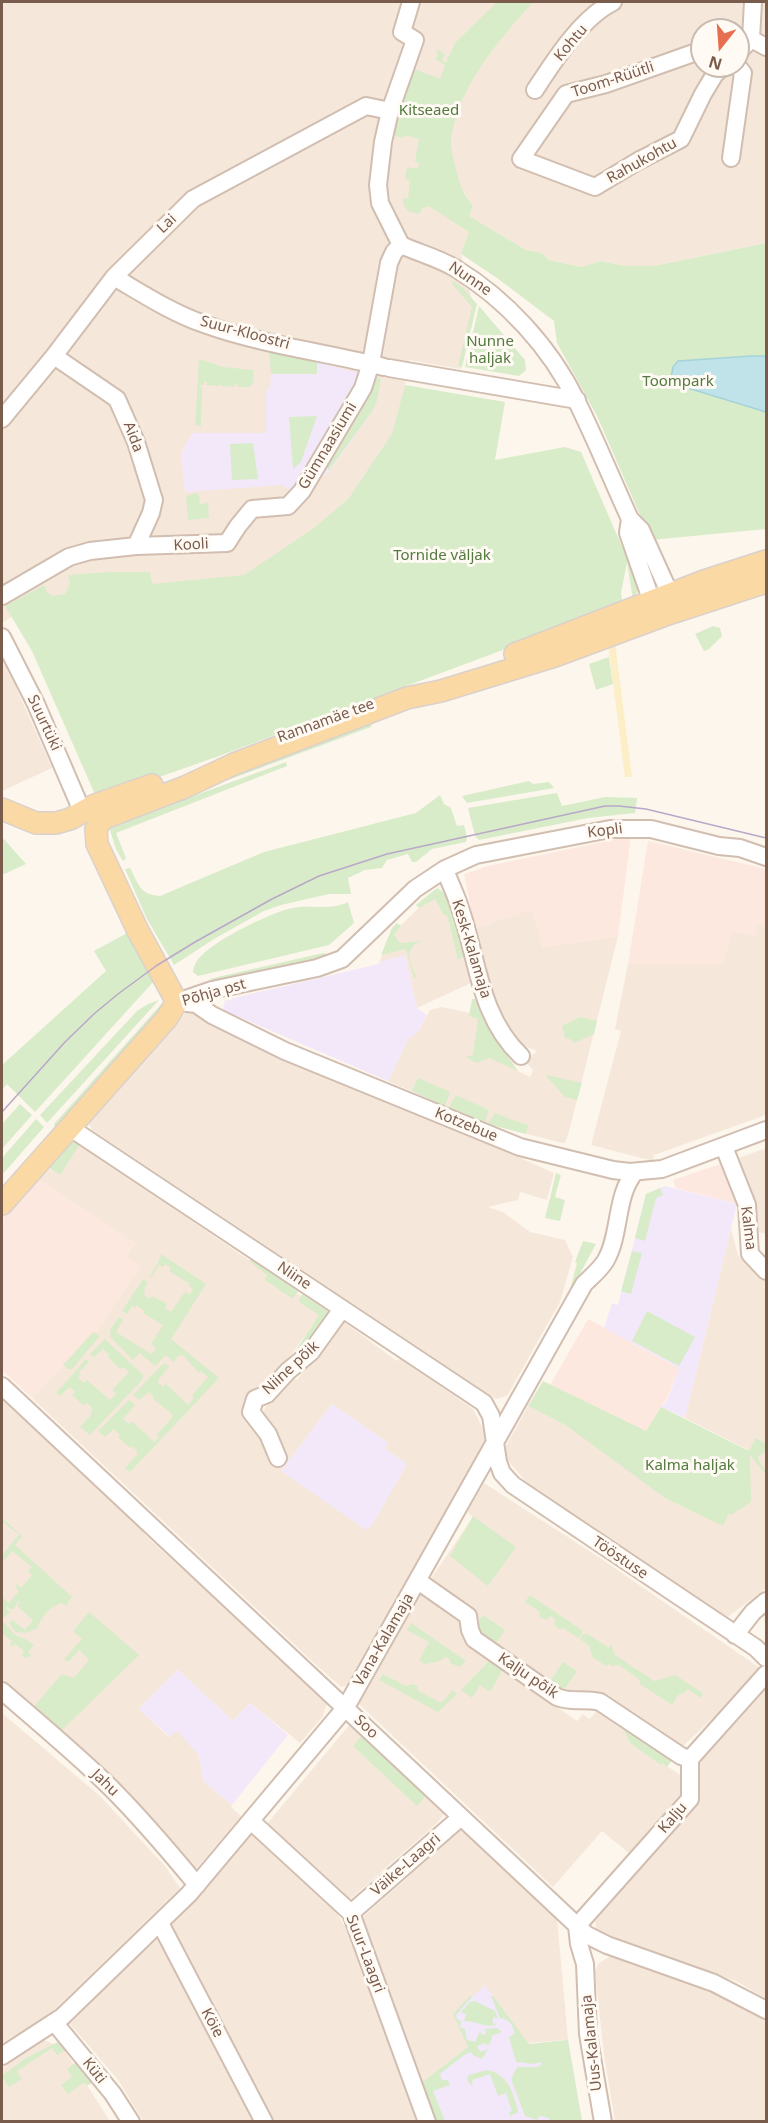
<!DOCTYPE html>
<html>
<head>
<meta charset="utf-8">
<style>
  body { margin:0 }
  #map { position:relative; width:768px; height:2123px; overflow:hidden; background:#fdf6ec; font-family:"Noto Sans",sans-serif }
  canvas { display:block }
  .frame { position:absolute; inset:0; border:3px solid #7a5c4d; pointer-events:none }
  .north { position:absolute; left:690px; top:18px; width:60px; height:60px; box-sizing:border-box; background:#fffaf3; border:2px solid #cabbb1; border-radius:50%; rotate:197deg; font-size:16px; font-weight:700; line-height:24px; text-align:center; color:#7a5c4d }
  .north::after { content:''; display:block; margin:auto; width:21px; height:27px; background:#e76f51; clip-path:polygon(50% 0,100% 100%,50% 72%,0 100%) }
</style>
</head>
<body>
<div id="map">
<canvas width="768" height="2123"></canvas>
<div class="frame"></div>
<div class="north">N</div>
</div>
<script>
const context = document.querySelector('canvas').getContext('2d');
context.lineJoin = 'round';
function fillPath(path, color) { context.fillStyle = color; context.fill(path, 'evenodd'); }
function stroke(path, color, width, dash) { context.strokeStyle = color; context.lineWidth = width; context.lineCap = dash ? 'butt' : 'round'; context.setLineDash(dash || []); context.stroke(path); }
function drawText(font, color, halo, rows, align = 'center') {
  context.font = font + ' "Noto Sans",sans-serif'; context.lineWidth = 6; context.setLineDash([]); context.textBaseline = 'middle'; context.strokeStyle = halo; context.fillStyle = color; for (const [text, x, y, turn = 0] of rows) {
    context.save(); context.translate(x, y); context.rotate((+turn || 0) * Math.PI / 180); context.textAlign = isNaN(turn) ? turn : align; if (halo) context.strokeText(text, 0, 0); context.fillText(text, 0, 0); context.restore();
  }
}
const residential = new Path2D(`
  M2,2H766V243L654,266H625L601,261L581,267L549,260L542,253L526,250L469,216L473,206L463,191L470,233L461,254L473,305L461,369L409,360L405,385L393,434L348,499L258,577L44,597L2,623ZM702,30H738V66H702Z
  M2,656L52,768L2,791Z
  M437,890L451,904L471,983L417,1008L405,956L379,962L398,928Z
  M533,909L543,947L618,936L577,1100L568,1135L565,1143H562L488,1124L388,1081L408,1039L418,1032L430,1010L442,1007L479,1015L518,1071L530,1077L533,1070L524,1060L537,1052L535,1050L513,1042L501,1025L484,969L475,928Z
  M757,925H766V1115L654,1155L653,1161L591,1145L621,1031L615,1029L628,964H722L732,931Z
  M188,1010L273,1054L398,1103L554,1173L547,1200L520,1192L518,1200L488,1207L503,1212L530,1232L565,1240L573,1257L560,1302L507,1396L496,1399L92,1130L88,1122Z
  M74,1140L323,1311L266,1389L245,1397L262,1412L289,1375L297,1380L341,1320L397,1361L400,1358L473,1409L488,1439L348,1685L341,1687L312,1661L32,1398L98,1329L126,1257L135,1243L37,1179L50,1169L68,1145ZM332,1404L388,1443L385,1449L407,1464L392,1490L281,1471Z
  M766,1148V1234L750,1230L736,1159Z
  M731,1229L738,1255L766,1281V1588L728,1617L721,1615L664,1575L662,1577L530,1487L502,1453L528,1406L567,1426L750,1451L685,1418Z
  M2,1398L142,1528L145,1535L183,1570L185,1568L327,1703L323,1716L300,1743L250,1703L233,1721L178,1670L139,1709L169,1737L176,1729L199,1755L203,1781L232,1805L231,1807L241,1816L196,1869L2,1685Z
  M484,1483L594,1554L760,1668L748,1685L680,1749L564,1693L476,1636L430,1580L473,1517L467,1512Z
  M423,1590L460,1617L464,1641L481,1654L577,1721L583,1714L589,1719L598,1710L623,1728L662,1763L682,1776L681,1801L631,1855L602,1831L553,1887L359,1704Z
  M766,1688V1999L738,1982L596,1930L595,1921L692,1807L698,1803L700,1760Z
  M2,1713L100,1796L165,1866L180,1888L48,2016L2,2043Z
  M350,1724L445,1813L437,1823L348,1901L266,1825Z
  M462,1829L557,1918L568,2040L468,2047L421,2083L384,1986L362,1918Z
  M252,1832L332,1905L356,1945L404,2084L419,2121H273L171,1929L172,1925Z
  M160,1937L258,2121H143L119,2081L70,2024L117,1975Z
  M612,1955L721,1995L766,2019V2121H615L604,2055L595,1972L599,1963Z
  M44,2040L63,2048L110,2121L2,2122V2068Z`);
const commercial = new Path2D(`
  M631,836L618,936L543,947L533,909L475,928L464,874L488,866Z
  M648,841L766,869V925H757L756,936L732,932L722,964H628Z
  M723,1163L737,1204L676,1188L673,1180Z
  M37,1179L136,1243L126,1257L141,1266L98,1329L32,1398L2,1370V1219Z
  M588,1319L679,1368L666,1401H665L646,1432L550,1385Z`);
const education = new Path2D(`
  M269,349L381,379L377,401L373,410L333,466L324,477L319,474L304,499L282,485L185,492L181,453L192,433H266V390L270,389L271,374Z
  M405,955L417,1008L427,1015L418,1032L408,1039L388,1081L223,1010L225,1000L379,964V962Z
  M665,1186L737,1204L685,1418L661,1407L667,1401L679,1368L604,1328L612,1303L618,1305L646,1194Z
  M332,1404L388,1443L385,1449L407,1464L372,1525L366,1530L281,1471Z
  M178,1670L233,1721L250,1703L288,1735L232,1805L203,1781L199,1755L176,1730L170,1737L139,1709Z
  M485,1985L529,2044L568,2040L582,2121H435L421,2083L468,2047L453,2014L471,1995L473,1996Z`);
const green = new Path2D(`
  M497,2H533C499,40 457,87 451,141C450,150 459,182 463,191C465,196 470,201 473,206L469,216L526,250L542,253L549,260L581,267L601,261L625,266H654L766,243V529L651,540L597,416L557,343L554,321L497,278L461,254L469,232L429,206L421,209L420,214L409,212L403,204V198H408L410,181L405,179L407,167L418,169L419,163L415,162L419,139L404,135L403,138L394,136L412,68L440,79L445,65L435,59L438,55L436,52L439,50L445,55L441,60L446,63L455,43Z
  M453,281L463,288L477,304L462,367L458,366L472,307L452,284Z
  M479,306L525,360L526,370L519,376L465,367Z
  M269,349L317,362V374H271Z
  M199,359L223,367L253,370L254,381L250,387H237V384L235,383L234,387L222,386L221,384L219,386L207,385V382H204V385H200L202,388L201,426L195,425Z
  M373,376L381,379L377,401L373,410L329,470L322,466Z
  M405,385L505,402L495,460L565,447L581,452L626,556L630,554C634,570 644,586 633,600L627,562L621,593L623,605L219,756L97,799L32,651L5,606L44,585L47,592L52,596L65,594L70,583L68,575L109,572H150L152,584L244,575L314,528L348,499L392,434Z
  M317,416L301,462L293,469L289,417Z
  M253,443L258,479L232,480L230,444Z
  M197,493L199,495L200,504L208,503L209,518L188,520L186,496Z
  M713,626L720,628L722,636L709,649L704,651L695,634Z
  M609,657L613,684L596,690L589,664Z
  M372,723L371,727L228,780L234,774Z
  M286,762L287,766L116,833L126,858L123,861L116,849L109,827Z
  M529,781L533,784L549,782L554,788L467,803L462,796Z
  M557,793L562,806L605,797L637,798L635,813L588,818L479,840L475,836L468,808Z
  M440,795L444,804L451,808L457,826L464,825L467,837L466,842L432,849L416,862H412L408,854L387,860L382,868L365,870L348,878L351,894H329L281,905L264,911L214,939L174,965L147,919L125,869L130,868C139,885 139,894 160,896L264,852L416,813Z
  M2,837L26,864L2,875Z
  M437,888C455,896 461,938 465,956L458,959L447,915H444L435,899L419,908L416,905Z
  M348,902L354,923L329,945L198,976L193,972C194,965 196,961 201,956C217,939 270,913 292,908C311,904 331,911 348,902Z
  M397,923L401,926L394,935L400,943L421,941C402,948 411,965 417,978H414L406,949L381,955L392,928Z
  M129,932L155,980L35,1112L7,1084L2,1090V1065L106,971L94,951Z
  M323,953L327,954L326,956L213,980L209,979Z
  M472,999H475L492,1034L518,1071L489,1058L477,1063L465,1057L473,1055L478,1019L469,1016Z
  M159,1000L47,1123L40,1115L137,1011L148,1004Z
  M164,1001L167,1002L157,1015L55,1128L54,1124Z
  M580,1017L597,1021L594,1034L574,1043L572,1040L565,1038L562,1026Z
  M547,1075L582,1083L577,1100L565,1097L546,1076Z
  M418,1078L450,1092L445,1106L412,1091Z
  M456,1095L489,1110L485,1122L449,1107Z
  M20,1104L32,1115L2,1149V1124Z
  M495,1113L512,1120L528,1125L526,1134L488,1124Z
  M36,1119L44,1127L2,1175V1158Z
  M74,1140L80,1144L60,1175L49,1167Z
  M556,1173L561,1175L555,1197L565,1200L560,1221L545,1218Z
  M660,1188L663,1195L656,1198L645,1241L635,1238L646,1194Z
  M583,1241L596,1244L569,1294L577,1263L575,1262Z
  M632,1251L642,1253L631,1294L621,1291Z
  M161,1254L206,1284L171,1339L219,1378L130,1472L125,1468L137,1455V1451L132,1446L130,1448L118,1437L120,1435L114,1429L105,1437L98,1431L129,1400L135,1405L123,1419L129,1424L132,1421L154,1442L159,1437L157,1434L172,1418V1414L153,1399L154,1397L149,1392L139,1400L133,1395L164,1363L169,1366L157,1382L163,1387L166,1384L188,1405L194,1398L192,1395L208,1377L201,1371L199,1373L183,1355L181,1356L179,1355L173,1362L166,1355L155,1366L140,1353L133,1360L111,1338L110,1330L119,1317L123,1320L116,1332L151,1354L156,1348L151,1344L163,1325L143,1313L144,1311L137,1305L135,1308L132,1306L127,1314L122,1311L143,1279L148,1282L144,1290L145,1291L144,1295L150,1299L152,1296L167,1304L165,1308L171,1312L185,1292L190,1295L193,1289L189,1286L190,1284L169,1271L171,1268L165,1264L163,1267L159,1265L152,1277L150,1276L158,1263Z
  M251,1259L298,1291L293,1299L265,1280L267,1275L249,1261Z
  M302,1294L335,1316L300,1353L296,1350L319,1315L299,1302Z
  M647,1311L695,1337L679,1366L632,1341Z
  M93,1332L100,1336L72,1369H68L63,1365Z
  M105,1339L143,1375L142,1380L90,1435L80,1427L92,1414L90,1412L93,1409L87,1403L84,1406L72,1395L75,1392L70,1387L59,1396L57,1392L86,1359L89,1362L79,1372L81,1375L78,1378L84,1383L87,1380L110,1400L116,1394L112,1390L129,1372L123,1367L120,1369L108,1357L109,1355L103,1349L94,1357L90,1354Z
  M543,1381L646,1431L661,1407L749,1451L756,1438L765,1443L766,1440V1450L757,1458L766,1471V1475L750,1455L751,1502L731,1515L729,1513L723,1526L665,1498L567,1426L528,1406Z
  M473,1516L516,1547L488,1586L450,1556Z
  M2,1518L22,1536L15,1545L72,1597L67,1603L68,1606L61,1603C48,1608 42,1616 37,1629L25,1633L16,1632L9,1623L12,1620L25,1630L33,1620L17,1606L20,1603L19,1601L12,1610L7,1607L6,1609L10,1612L4,1618L2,1615V1597L9,1603L19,1591L15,1587L17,1584L21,1588L32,1575L28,1571L32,1567L12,1551L2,1563V1555L19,1535L2,1521Z
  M530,1595L583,1631L579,1638L563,1628L560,1630L554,1624L556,1619L550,1616L547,1620L540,1617L539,1611L525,1602Z
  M89,1612L139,1655L59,1733L31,1710L62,1674L74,1678L89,1660L79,1650L68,1662L64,1659L82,1639L73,1631Z
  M483,1615L505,1630L493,1647L477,1635V1624Z
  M2,1620L15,1635L27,1640L34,1645L28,1652L31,1655L26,1659L22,1655L24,1651L15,1644L12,1647L10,1645L12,1641L2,1633Z
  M411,1623L466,1661L460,1667L450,1663V1659L445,1657L440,1661L425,1664L419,1660L429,1642L407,1630Z
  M583,1634H588L609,1648L611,1645L615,1655L654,1681L675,1675L703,1693L701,1698L688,1689L684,1693L678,1695L672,1705L640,1684L639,1679L619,1665L612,1666L608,1664L606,1666L591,1656L593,1653L590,1651V1646L580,1639Z
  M490,1660L500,1666L502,1671L490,1692L480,1685L472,1698L461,1690Z
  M563,1662L577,1671L566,1687L560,1690L548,1684Z
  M383,1674L406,1686L413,1684L418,1687L417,1690L441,1703L453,1690L457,1694L438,1712L379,1680Z
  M623,1728L672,1760L667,1767L662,1763L661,1765L630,1743Z
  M362,1735L426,1795L417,1806L353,1746Z
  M471,1995L472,1997L456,2015L457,2019L461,2021L460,2027L465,2029L467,2040L475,2042L480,2031L482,2035L486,2034L485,2029L497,2028L502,2032L491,2036L492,2039L488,2046L485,2043L477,2046L480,2052L488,2049L482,2059L473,2055L471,2052L464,2055L440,2074L442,2080H448L450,2085L433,2091L445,2121H435L421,2083L468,2047L453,2014Z
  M491,1996H493L529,2044L568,2040L582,2121H549V2118L539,2116L537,2120L525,2116L511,2079L517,2067H538L542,2064L540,2062L534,2064L516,2062L509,2037L514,2034C515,2026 508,2018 500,2018Z
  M475,2001L495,2011L498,2019L494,2017L492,2022L494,2024L497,2023L496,2025C484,2028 476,2021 464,2021L466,2014L461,2012L470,2002Z
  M60,2041L66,2050L57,2055L52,2048L17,2071L22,2079L9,2087L2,2076L26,2058Z
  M76,2062L91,2080V2083L87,2086L85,2083L82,2084L68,2094L61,2085L72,2077L67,2069Z
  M487,2070C508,2074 512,2091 518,2109L517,2113L510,2116L509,2112L512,2111L506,2093L498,2096L490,2074L472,2080L473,2084L470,2085L467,2078L469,2075Z`);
const sand = new Path2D(`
  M615,642L632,777H625L608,644Z`);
const water = new Path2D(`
  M752,356H766V412L678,385L671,378L673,367L678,361Z`);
const minor = new Path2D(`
  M411,2L402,32L415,40L390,111L383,142L378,185L380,203L401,245C419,253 438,258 455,268C506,299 551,348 577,402C596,440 612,480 630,519L641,530L670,594L669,605
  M751,39L753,2
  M751,39L766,47
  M702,50L606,84L566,94L521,159L595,187L638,161L681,139L703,94L715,74L724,66
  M738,53L751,39
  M535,90C554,61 581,18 613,2
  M731,158L743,73L737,66
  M114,277C143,294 172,313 204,324C262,345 324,352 384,367
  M54,356L117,399L136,442L154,500L151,513L136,546
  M389,368L577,400
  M2,419L54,356L114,277L193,199L366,106L390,111
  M630,519L628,533L652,602L661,609
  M2,596L69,557L90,551L136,546L227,543L238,526L252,509L288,506L302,491L363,388L371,363L389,263L394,252L401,245
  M2,637L36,704L82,811
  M445,869C449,882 456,894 460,908C478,959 479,1016 521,1056
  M177,1002L212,990L317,968L342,959L415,889L445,869L476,855L610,829H651L719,846L740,848L766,857
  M178,1002L196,1004L212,1015L285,1051L520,1147L613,1170L630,1172L662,1169L766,1130
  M69,1127L484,1403L491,1416L498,1462L502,1473L513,1485L756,1648L766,1658
  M724,1147L747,1205L750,1254L766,1271
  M2,1386L587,1935L607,1945L714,1983L766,2010
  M278,1458L268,1434L251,1412L255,1399L267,1394L288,1371L311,1352L342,1309
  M418,1581L468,1616L470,1630L474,1639L557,1697C570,1703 585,1698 600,1702L681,1756L690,1759
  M735,1635L753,1612L766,1601
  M2,1691C38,1722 74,1752 109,1786C140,1817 169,1851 197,1885
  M251,1821L351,1913L427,2122
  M351,1913L461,1817
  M160,1923L264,2122
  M54,2022L113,2094L131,2122
  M2,2056L62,2017L189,1894L346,1707L584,1284C591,1277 601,1269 606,1260C621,1233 615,1196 635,1172
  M603,2122L588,2034L585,1964L579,1944L577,1926L690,1799V1759L766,1674`);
const major = new Path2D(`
  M515,654L704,581L766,561
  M2,809L36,823H56L70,819L95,805L152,785
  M2,1204L167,1018L177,1002L138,931L97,844L96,829L102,819L185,787L234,764L407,698L441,691L555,656L668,614L766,582`);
const tram = new Path2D(`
  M2,1112L65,1042L95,1013L118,994L156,966L195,942L272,899L319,876L387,854L605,806H619L646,809L766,838`);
const streetNames = [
  ["Kohtu",571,43,-50],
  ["Toom-Rüütli",613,80,-18],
  ["Rahukohtu",642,161,-29],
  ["Lai",167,224,-44],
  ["Nunne",470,279,34],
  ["Suur-Kloostri",245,333,15],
  ["Aida",133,437,69],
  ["Gümnaasiumi",328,446,-59],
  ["Kooli",191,545,-3],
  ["Rannamäe tee",326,721,-20],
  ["Suurtüki",44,723,65],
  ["Kopli",605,831,-7],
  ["Kesk-Kalamaja",471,949,73],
  ["Põhja pst",214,993,-16],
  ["Kotzebue",466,1125,22],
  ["Kalma",748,1228,83],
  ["Niine",294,1276,34],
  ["Niine põik",291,1368,-43],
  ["Tööstuse",620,1558,34],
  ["Vana-Kalamaja",384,1640,-60],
  ["Kalju põik",528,1676,34],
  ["Soo",366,1727,44],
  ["Jahu",105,1783,44],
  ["Kalju",673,1818,-49],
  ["Väike-Laagri",406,1865,-41],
  ["Suur-Laagri",365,1954,69],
  ["Köie",212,2023,62],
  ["Uus-Kalamaja",592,2043,-96],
  ["Küti",94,2071,51]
];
const parkNames = [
  ["Kitseaed",429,111],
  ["Nunne",490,342],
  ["haljak",490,359],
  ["Toompark",678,382],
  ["Tornide väljak",442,556],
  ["Kalma haljak",690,1466]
];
fillPath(residential, '#f5e8da');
fillPath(commercial, '#fde8e0');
fillPath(education, '#f3e8fa');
fillPath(green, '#d8ecc9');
fillPath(sand, '#fcefc7');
fillPath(water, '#bfe3e8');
stroke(water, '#a5d3da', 1.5);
stroke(minor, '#d1beb0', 20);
stroke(major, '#dad1cd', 24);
stroke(minor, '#fff', 16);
stroke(major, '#fbd9a5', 21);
stroke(tram, '#b9a8c9', 1.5);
drawText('15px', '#7a5c4d', '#fffaf3', streetNames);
drawText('15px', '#537a41', '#fffaf3', parkNames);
</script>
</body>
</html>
